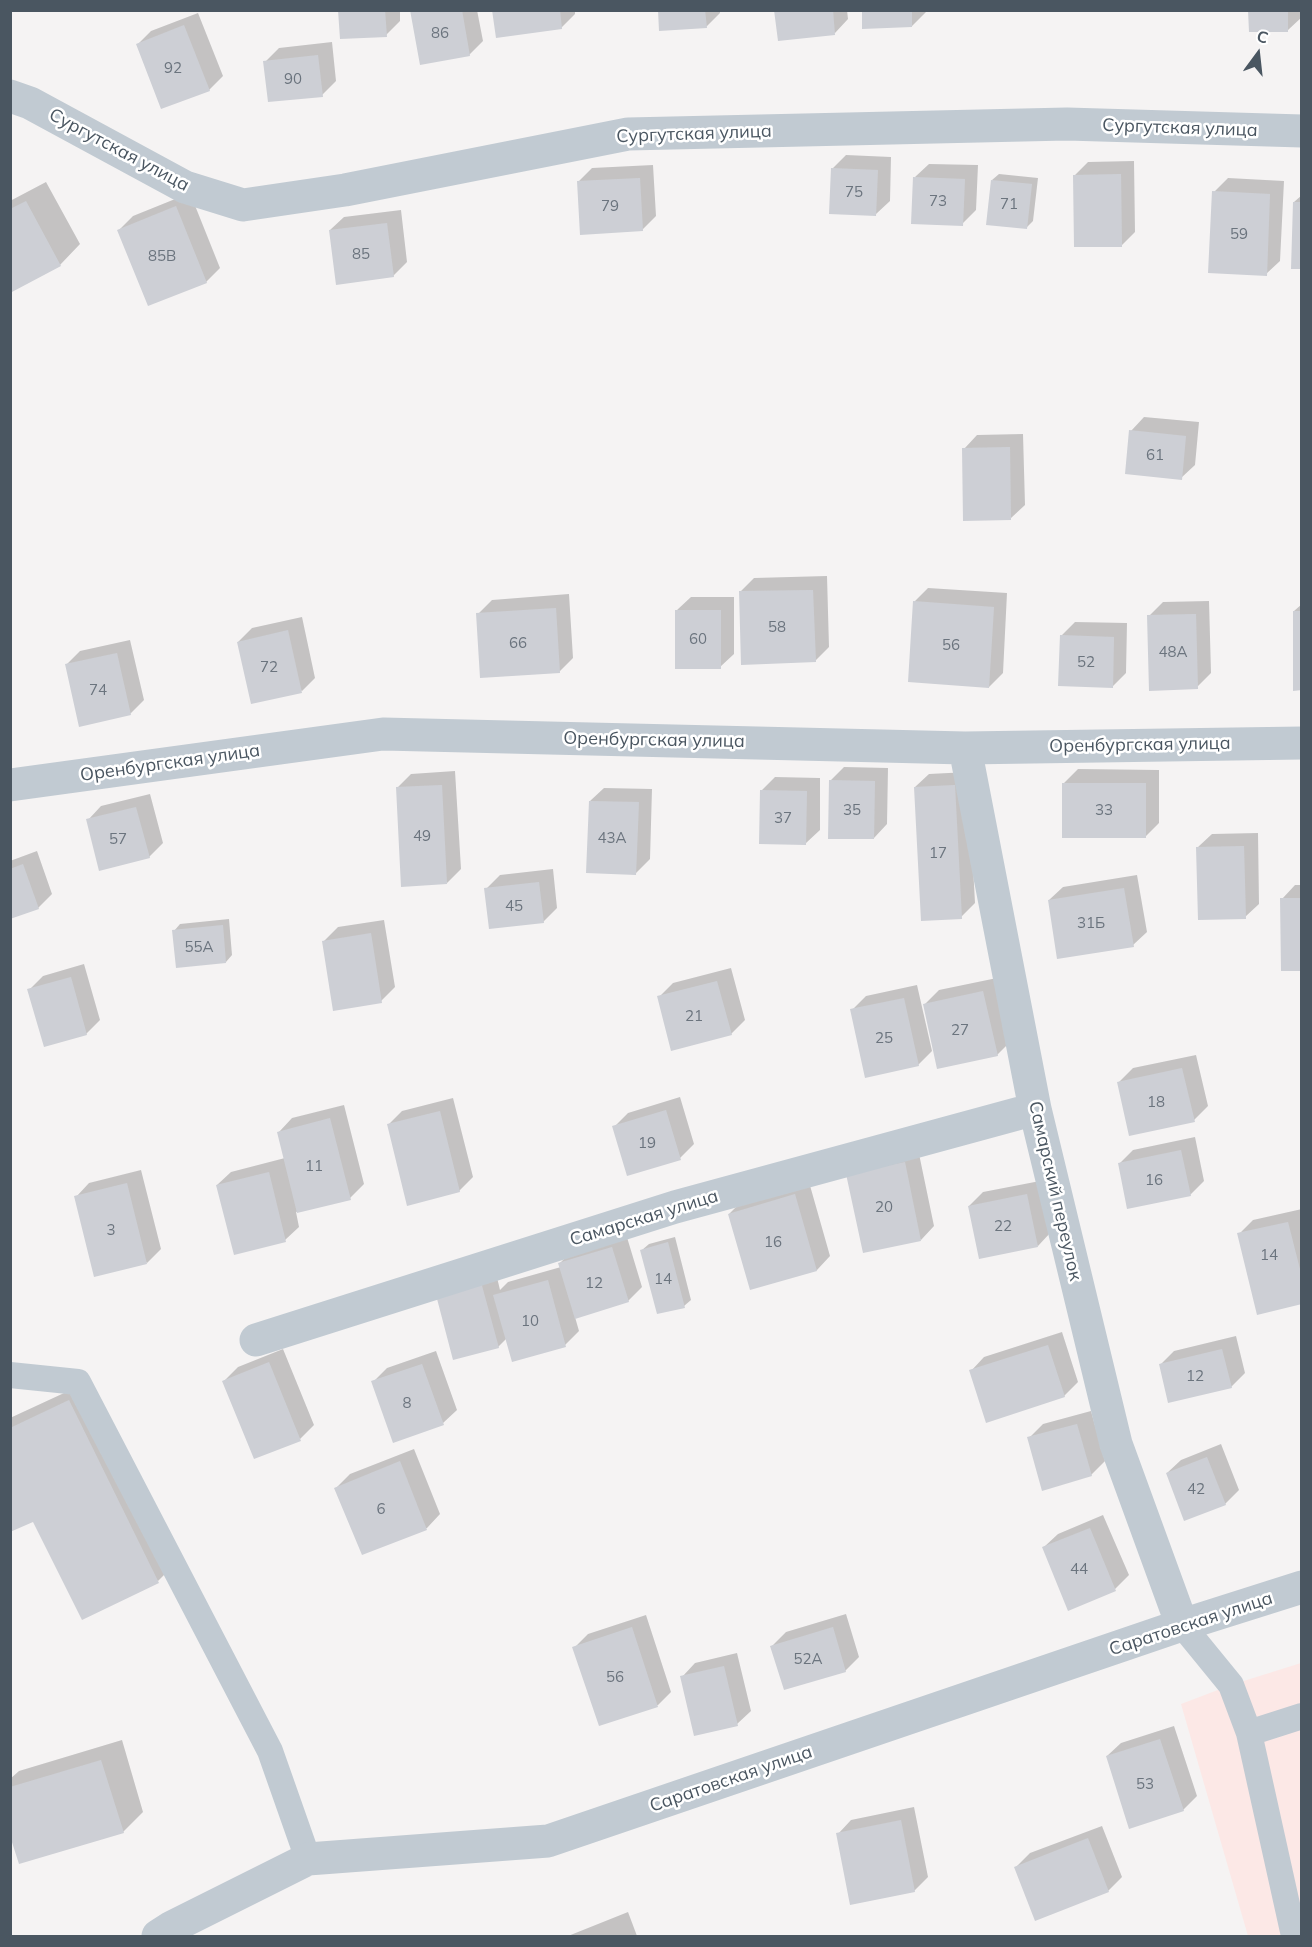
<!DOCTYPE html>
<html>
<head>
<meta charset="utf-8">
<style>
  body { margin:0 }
  #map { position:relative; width:1312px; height:1947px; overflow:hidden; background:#f5f3f3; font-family:Mulish,sans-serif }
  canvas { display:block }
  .frame { position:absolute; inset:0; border:12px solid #4a5661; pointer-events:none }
  .north { position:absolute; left:1228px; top:24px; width:60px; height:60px; -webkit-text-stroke:4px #fff; paint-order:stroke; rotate:15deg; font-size:16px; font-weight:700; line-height:24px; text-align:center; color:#4a5661 }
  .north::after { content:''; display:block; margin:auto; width:21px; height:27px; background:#4a5661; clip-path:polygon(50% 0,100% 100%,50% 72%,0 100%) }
</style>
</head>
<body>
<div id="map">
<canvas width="1312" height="1947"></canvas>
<div class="frame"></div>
<div class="north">С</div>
</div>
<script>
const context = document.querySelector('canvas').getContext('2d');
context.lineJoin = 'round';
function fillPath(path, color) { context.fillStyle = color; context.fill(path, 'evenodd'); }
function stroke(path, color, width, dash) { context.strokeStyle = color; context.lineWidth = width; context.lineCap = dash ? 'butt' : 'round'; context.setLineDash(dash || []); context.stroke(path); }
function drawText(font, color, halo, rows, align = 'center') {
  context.font = font + ' Mulish,sans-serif'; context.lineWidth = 5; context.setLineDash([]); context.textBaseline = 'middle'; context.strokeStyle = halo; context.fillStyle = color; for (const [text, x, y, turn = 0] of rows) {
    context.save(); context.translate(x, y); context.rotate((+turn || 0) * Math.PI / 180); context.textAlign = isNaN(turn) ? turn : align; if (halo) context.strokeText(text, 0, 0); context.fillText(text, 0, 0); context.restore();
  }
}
const medical = new Path2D(`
  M1301,1663V1936H1248L1181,1704L1231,1685Z`);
const shadow = new Path2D(`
  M339,10H400V21L386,35Z
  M412,10H477L483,41L469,55Z
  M494,10H575V14L561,28Z
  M659,10H720V13L706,27Z
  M776,10H847L848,19L835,33Z
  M863,10H926V12L912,26Z
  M1250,10H1302V17L1288,30Z
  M198,13L223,76L209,90L137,45L151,31Z
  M332,42L336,81L322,95L265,62L279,48Z
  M846,155L891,157L890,201L876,214L832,169Z
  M1134,161L1135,232L1122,245L1074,176L1088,162Z
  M929,164L978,165L976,210L962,224L915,177Z
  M653,165L656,216L642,230L578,182L592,168Z
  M999,174L1038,178L1033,221L1027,227L992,180Z
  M1228,178L1284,181L1280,261L1266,274L1214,192Z
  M46,182L80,244L60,265L10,291V201Z
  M190,193L220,268L206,282L119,230L133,216Z
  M1302,195V268L1294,202Z
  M401,210L407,262L393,276L330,230L344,217Z
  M1144,417L1199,422L1195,465L1181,478L1131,431Z
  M1023,434L1025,505L1011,518L964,449L977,435Z
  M827,576L829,647L815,661L740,592L754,578Z
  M928,588L1007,593L1003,673L989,687L914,602Z
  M569,594L573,658L559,672L478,614L492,600Z
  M691,597H734V654L720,667L677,610Z
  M1209,601L1211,673L1197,687L1149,616L1163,602Z
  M1302,604V689L1294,611Z
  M302,617L315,678L302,691L238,642L252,628Z
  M1075,622L1127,623L1126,673L1112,687L1061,636Z
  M130,640L144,700L130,714L66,665L80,651Z
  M844,767L888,768L887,824L874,838L830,781Z
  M1078,769L1159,770V823L1146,836L1064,783Z
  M455,771L461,869L447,883L397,788L411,774Z
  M968,772L975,903L961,917L915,787L929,774Z
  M775,777L820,778V830L806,843L761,791Z
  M604,788L652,789L650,859L636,873L590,801Z
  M150,794L163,843L149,857L88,820L101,806Z
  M1258,833L1259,904L1245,917L1198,847L1212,834Z
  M37,851L52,894L38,908L10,918V861Z
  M553,869L557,908L543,922L486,889L500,875Z
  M1137,875L1147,932L1133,945L1049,900L1063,887Z
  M1295,885H1302V969L1282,899Z
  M229,919L232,955L226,962L174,931L180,924Z
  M384,920L395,987L381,1001L324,941L338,927Z
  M84,964L100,1020L86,1034L29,990L43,976Z
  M731,968L745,1020L731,1034L659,997L673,983Z
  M997,978L1011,1041L997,1055L925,1004L939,990Z
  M917,985L932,1051L918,1065L852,1010L866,996Z
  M1196,1055L1208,1106L1194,1120L1119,1082L1133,1068Z
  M680,1097L694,1144L680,1158L614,1127L628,1113Z
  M453,1098L473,1177L459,1191L388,1125L402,1111Z
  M344,1105L364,1184L350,1198L296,1212L299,1227L285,1240L217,1185L231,1172L285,1158L279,1132L292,1118Z
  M1195,1137L1204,1181L1190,1195L1119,1164L1133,1150Z
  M918,1149L934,1226L921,1240L848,1175Z
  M141,1170L161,1249L147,1263L76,1197L89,1183Z
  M1040,1181L1051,1232L1038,1246L969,1206L983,1192Z
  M809,1182L830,1256L817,1270L751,1289L729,1214L743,1200Z
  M1302,1209V1302L1239,1234L1253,1220Z
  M626,1234L642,1287L628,1301L575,1317L579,1331L565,1345L507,1338L498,1347L437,1295L495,1269L500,1290L508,1282L561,1267L560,1263L574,1249Z
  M675,1237L691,1300L684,1306L642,1250L649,1244Z
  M1062,1332L1078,1382L1064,1396L971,1371L984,1357Z
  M1236,1336L1245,1373L1231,1387L1160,1365L1174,1351Z
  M283,1349L314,1425L300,1439L224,1381L238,1367Z
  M436,1351L457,1410L443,1423L373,1382L387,1368Z
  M90,1381L178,1561L158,1581L33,1520L10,1531V1418Z
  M1091,1411L1105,1461L1091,1475L1029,1438L1043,1424Z
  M1221,1444L1239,1490L1225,1504L1167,1473L1181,1460Z
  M414,1449L440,1514L427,1528L362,1553L336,1488L350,1474Z
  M1103,1515L1129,1575L1115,1589L1044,1547L1058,1534Z
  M846,1614L859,1657L845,1671L772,1646L786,1632Z
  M646,1615L671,1692L658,1705L600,1725L574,1648L588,1634Z
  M737,1653L751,1711L737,1724L682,1677L695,1663Z
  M1174,1726L1197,1796L1183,1810L1107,1756L1121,1743Z
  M122,1740L143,1812L123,1832L10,1831V1779L19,1771Z
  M914,1807L928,1877L914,1891L838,1834L851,1820Z
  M1102,1826L1122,1877L1108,1891L1016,1867L1030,1853Z
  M628,1912L637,1936H568Z`);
const building = new Path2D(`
  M338,10H385L387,37L340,39Z
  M410,10H462L470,56L420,65Z
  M492,10H560L562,29L496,38Z
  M658,10H705L707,28L659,31Z
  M774,10H833L835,35L778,41Z
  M862,10H912V27L862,29Z
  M1248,10H1288V32H1249Z
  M184,25L210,91L161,109L136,44Z
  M318,55L323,97L268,102L263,61Z
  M831,168L878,170L876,216L829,214Z
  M1121,174L1122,247H1074L1073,175Z
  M913,177L965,179L963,226L911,224Z
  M640,178L643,231L580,235L577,181Z
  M991,180L1032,184L1027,229L986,225Z
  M1212,191L1270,194L1267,276L1208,273Z
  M26,201L61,266L10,293V209Z
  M1293,202H1302V269H1291Z
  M176,206L207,283L148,306L117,230Z
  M387,223L394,277L336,285L329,230Z
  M1129,430L1186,436L1182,480L1125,474Z
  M1010,447L1011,520L963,521L962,448Z
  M813,590L816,662L741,665L739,591Z
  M913,601L994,607L989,688L908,682Z
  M556,608L560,673L480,678L476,613Z
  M675,610H721V669H675Z
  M1293,611H1302V690L1293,691Z
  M1196,614L1198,689L1149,691L1147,615Z
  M288,630L302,693L251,704L237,642Z
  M1060,635L1114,637L1113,688L1058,686Z
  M117,653L131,715L79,727L65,664Z
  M829,780L875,781L874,839H828Z
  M1062,783H1146V838H1062Z
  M442,785L447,884L401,887L396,787Z
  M955,785L962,919L921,921L914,787Z
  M760,790L807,791L806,845L759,844Z
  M589,801L639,802L636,875L586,873Z
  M136,807L150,858L99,871L86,819Z
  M1244,846L1246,919L1198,920L1196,847Z
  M23,864L39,909L10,919V869Z
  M539,882L544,923L489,929L484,888Z
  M1124,888L1134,947L1057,959L1048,900Z
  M1280,898H1302V971H1281Z
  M223,925L226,963L176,968L172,930Z
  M371,933L382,1003L333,1011L322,941Z
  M71,977L87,1035L44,1047L27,989Z
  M717,981L732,1035L671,1051L657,996Z
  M983,991L998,1056L937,1069L923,1004Z
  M904,998L919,1066L865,1078L850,1009Z
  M1182,1068L1195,1122L1129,1136L1117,1082Z
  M666,1110L681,1160L627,1176L612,1126Z
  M440,1111L460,1192L407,1206L387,1124Z
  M330,1118L351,1200L297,1213L277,1132Z
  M1181,1150L1191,1196L1127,1209L1118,1163Z
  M905,1162L921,1241L863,1253L846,1174Z
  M269,1172L286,1242L234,1255L216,1185Z
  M127,1183L147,1264L94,1277L74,1196Z
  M795,1194L817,1271L750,1290L728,1214Z
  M1027,1194L1038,1247L979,1259L968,1206Z
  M1288,1222L1302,1277V1304L1257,1315L1237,1233Z
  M668,1242L685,1308L657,1314L640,1250Z
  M612,1247L629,1302L575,1319L558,1263Z
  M548,1280L566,1347L512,1362L493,1295Z
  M481,1282L499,1348L453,1360L436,1295Z
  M1048,1345L1065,1397L986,1423L969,1370Z
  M1222,1349L1232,1388L1168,1403L1159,1364Z
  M269,1362L301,1441L254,1459L222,1381Z
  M422,1364L444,1425L393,1443L371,1381Z
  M69,1400L159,1583L82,1620L33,1522L10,1532V1428Z
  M1077,1424L1092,1476L1042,1491L1027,1437Z
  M1207,1457L1226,1505L1184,1521L1166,1473Z
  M400,1461L427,1530L362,1555L334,1488Z
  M1090,1528L1116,1591L1068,1611L1042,1547Z
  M632,1627L658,1707L599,1726L572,1647Z
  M833,1627L846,1672L784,1690L770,1646Z
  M724,1666L738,1726L694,1736L680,1676Z
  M1160,1739L1184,1811L1129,1829L1106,1756Z
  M101,1760L124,1833L19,1864L10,1836V1787Z
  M901,1820L915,1892L850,1905L836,1833Z
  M1088,1838L1109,1892L1035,1921L1014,1867Z`);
const service = new Path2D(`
  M10,1375L78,1382L270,1751L308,1859
  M1182,1625L1231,1685L1249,1733L1294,1936
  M1249,1733L1302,1716`);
const minor = new Path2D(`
  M10,96L30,103L185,187L243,205L345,190L628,134L1067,124L1302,131
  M965,748L1035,1109L1116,1444L1182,1625
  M10,785L383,734L965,748L1302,743
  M256,1340L675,1207L1035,1109
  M158,1936L172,1927L308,1859L548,1841L1182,1625L1302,1587`);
const numberNames = [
  ["86",440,33],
  ["92",173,68],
  ["90",293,79],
  ["75",854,192],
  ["73",938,201],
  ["71",1009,204],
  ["79",610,206],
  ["59",1239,234],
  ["85",361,254],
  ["85В",162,256],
  ["61",1155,455],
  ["58",777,627],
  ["60",698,639],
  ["66",518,643],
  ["56",951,645],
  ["48А",1173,652],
  ["52",1086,662],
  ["72",269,667],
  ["74",98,690],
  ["35",852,810],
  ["33",1104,810],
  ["37",783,818],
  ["49",422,836],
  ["43А",612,838],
  ["57",118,839],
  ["17",938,853],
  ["45",514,906],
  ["31Б",1091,923],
  ["55А",199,947],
  ["21",694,1016],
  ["27",960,1030],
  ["25",884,1038],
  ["18",1156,1102],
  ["19",647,1143],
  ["11",314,1166],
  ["16",1154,1180],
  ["20",884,1207],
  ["22",1003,1226],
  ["3",111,1230],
  ["16",773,1242],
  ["14",1269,1255],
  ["14",663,1279],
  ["12",594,1283],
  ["10",530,1321],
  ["12",1195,1376],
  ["8",407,1403],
  ["42",1196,1489],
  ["6",381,1509],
  ["44",1079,1569],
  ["52А",808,1659],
  ["56",615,1677],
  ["53",1145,1784]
];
const streetNames = [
  ["Сургутская улица",1180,128,2],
  ["Сургутская улица",694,134,-2],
  ["Сургутская улица",119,150,28],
  ["Оренбургская улица",654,740,1],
  ["Оренбургская улица",1140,745,-1],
  ["Оренбургская улица",170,763,-8],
  ["Самарский переулок",1055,1191,77],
  ["Самарская улица",644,1218,-17],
  ["Саратовская улица",1191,1624,-18],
  ["Саратовская улица",731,1779,-19]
];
fillPath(medical, '#fce8e6');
fillPath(shadow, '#0003');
fillPath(building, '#cdcfd5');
stroke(service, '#c1cad2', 26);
stroke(minor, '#c1cad2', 33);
drawText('15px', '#6b747e', null, numberNames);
drawText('18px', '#4a5661', '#fff', streetNames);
</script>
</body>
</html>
